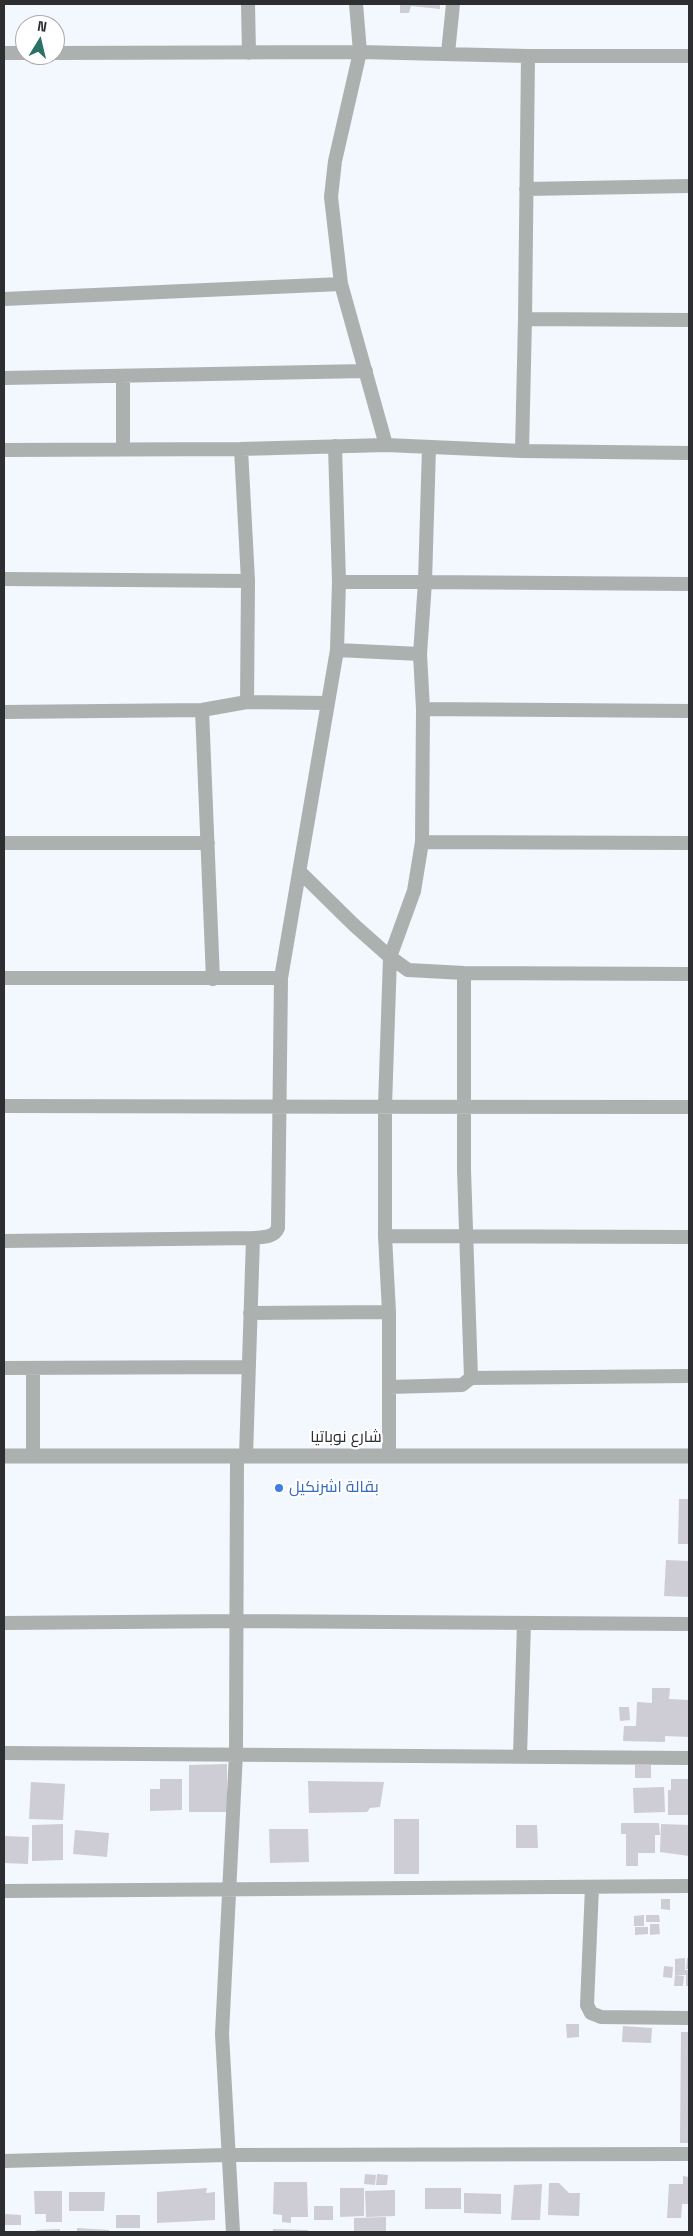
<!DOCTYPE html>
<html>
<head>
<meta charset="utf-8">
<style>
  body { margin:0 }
  #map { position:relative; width:693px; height:2236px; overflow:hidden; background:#f3f7fe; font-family:"Space Grotesk",sans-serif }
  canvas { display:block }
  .frame { position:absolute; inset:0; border:5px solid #2c2e31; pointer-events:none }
  .north { position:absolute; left:15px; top:15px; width:50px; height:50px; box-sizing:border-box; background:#fff; border:1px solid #ababad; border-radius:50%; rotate:9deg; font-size:14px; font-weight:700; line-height:20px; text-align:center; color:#2c2e31 }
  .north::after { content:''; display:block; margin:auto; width:18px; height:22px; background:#2c7165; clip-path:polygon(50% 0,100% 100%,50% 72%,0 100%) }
</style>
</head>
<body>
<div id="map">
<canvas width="693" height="2236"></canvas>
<div class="frame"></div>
<div class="north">N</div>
</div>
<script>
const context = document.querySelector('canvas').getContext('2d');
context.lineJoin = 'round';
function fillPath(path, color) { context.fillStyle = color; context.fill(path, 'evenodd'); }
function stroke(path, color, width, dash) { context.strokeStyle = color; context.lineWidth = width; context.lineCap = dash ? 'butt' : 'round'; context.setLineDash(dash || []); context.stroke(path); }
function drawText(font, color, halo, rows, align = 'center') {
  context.font = font + ' "Space Grotesk",Cairo,sans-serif'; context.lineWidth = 4.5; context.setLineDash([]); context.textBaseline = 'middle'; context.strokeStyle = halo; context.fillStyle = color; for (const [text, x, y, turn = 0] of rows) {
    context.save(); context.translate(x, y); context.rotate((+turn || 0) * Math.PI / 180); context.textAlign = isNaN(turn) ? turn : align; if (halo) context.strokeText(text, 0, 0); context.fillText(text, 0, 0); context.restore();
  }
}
const building = new Path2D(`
  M400,4H440V9L411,6L409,13H400Z
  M679,1499H689V1544H678Z
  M666,1560L689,1561V1597L664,1596Z
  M652,1688H670L669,1699L689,1700V1737L665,1736V1742L623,1741L624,1726H636L637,1702L652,1703Z
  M619,1707H629L630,1720L620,1721Z
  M227,1764V1812H189V1765Z
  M635,1765H651V1778H635Z
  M160,1779H182V1810L150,1811V1789H160Z
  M671,1779H689V1815H668V1790H671Z
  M308,1781L384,1782L380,1807L370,1808L367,1812L309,1813Z
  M31,1782L65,1784L63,1820L29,1819Z
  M664,1787L665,1812L634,1813L633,1788Z
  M394,1819H419V1874H394Z
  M621,1823H659L660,1835H655V1853H638V1866H626V1834H621Z
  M63,1824V1860L32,1861V1825Z
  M661,1824L689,1825V1856L660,1852Z
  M516,1825H537L538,1848H516Z
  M269,1829H308L309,1862L270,1863Z
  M75,1830L109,1833L107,1857L73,1854Z
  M4,1836L29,1837L28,1864L4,1863Z
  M661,1899H670V1910L661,1909Z
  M644,1915V1926H634V1916Z
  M646,1915H659L660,1922H646Z
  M650,1924H659L660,1934L650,1935Z
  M635,1927H648V1934L635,1935Z
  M685,1958V1970H689V1986H686V1975H675V1959Z
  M687,1958H689V1969H686Z
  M664,1966L673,1967L672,1978L663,1977Z
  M675,1975L684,1976L683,1986H674Z
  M566,2024H579V2037L567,2038Z
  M623,2026L652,2028L651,2043L622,2042Z
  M681,2032H689V2143H680Z
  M365,2174L376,2175L375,2185L364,2184Z
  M377,2174L388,2175L387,2185H376Z
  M683,2176L689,2177V2204H682L681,2218H667L669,2184H683Z
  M274,2182H307L308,2217H291V2223L282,2222V2215L273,2214Z
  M549,2183H559L569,2193H580L579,2216L548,2215Z
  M542,2184L540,2220H511L514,2185Z
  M207,2188L206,2193L215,2192V2220L157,2223V2192Z
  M340,2188H364V2216L340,2217Z
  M425,2188H461V2209H425Z
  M395,2190V2216L366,2217L365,2191Z
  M34,2191H62V2222H46V2214H35Z
  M69,2192H105L104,2211H69Z
  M464,2193L501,2194V2214L464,2213Z
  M314,2206H333V2220H314Z
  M4,2214L21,2215V2225H4Z
  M116,2215H140V2228H116Z
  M386,2217V2232H354V2218Z
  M77,2228L109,2230V2232H77Z
  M60,2229V2232H36V2230Z
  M273,2229L308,2230L309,2232H273Z`);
const minor = new Path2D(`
  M248,4L249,53
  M356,4L360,52L335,161L331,197L341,284L386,445
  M4,53H25
  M55,53L360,52L528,56H689
  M448,53L453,4
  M526,189L689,186
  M4,299L341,284
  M525,319L689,320
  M4,378L366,371
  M429,447L425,582L689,584
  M123,449V376
  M241,449L248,581L247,702
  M4,450L241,449L386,445L522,451L689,453
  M522,451L525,319L528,56
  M4,579L248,581
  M339,582H425L420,654L423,709L422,842L414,891L390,957L385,1106V1236L389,1312V1456
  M337,650L420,654
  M423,709L689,711
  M202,710L213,979
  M4,712L202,710L247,702L328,703
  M422,842L689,843
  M4,843H208
  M299,871L354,925L390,957L408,970L464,973L689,974
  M464,973V1170L471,1378
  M4,978H281
  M4,1106C232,1106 461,1108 689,1107
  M385,1236L689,1237
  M4,1241L253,1238C262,1237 274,1238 278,1228L281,978L337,650L339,582L335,446
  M250,1313L389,1312
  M4,1368L249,1367
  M33,1368V1456
  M389,1387L462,1385L471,1378L689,1376
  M246,1456L253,1238
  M4,1623L237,1621L689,1624
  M4,1753L689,1758
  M520,1756L524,1623
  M592,1887L587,2005L591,2013L601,2017L689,2018
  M4,1891L689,1886
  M4,2161L227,2155L689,2154
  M233,2232L222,2034L236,1753L237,1456`);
const tertiary = new Path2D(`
  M4,1456H689`);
const markers = [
  [279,1488,5,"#3f7fe0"]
];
const streetNames = [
  ["شارع نوباتيا",346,1438]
];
const shopNames = [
  ["بقالة اشرنكيل",289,1488]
];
fillPath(building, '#ceccd5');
stroke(minor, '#acb0af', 14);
stroke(tertiary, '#acb0af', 15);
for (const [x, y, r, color] of markers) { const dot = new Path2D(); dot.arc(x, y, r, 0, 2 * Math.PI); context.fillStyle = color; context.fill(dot); stroke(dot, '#fff', 2); }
drawText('16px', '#2c2e31', '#fff', streetNames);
drawText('16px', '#366cbe', '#fff', shopNames, 'left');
</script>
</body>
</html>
